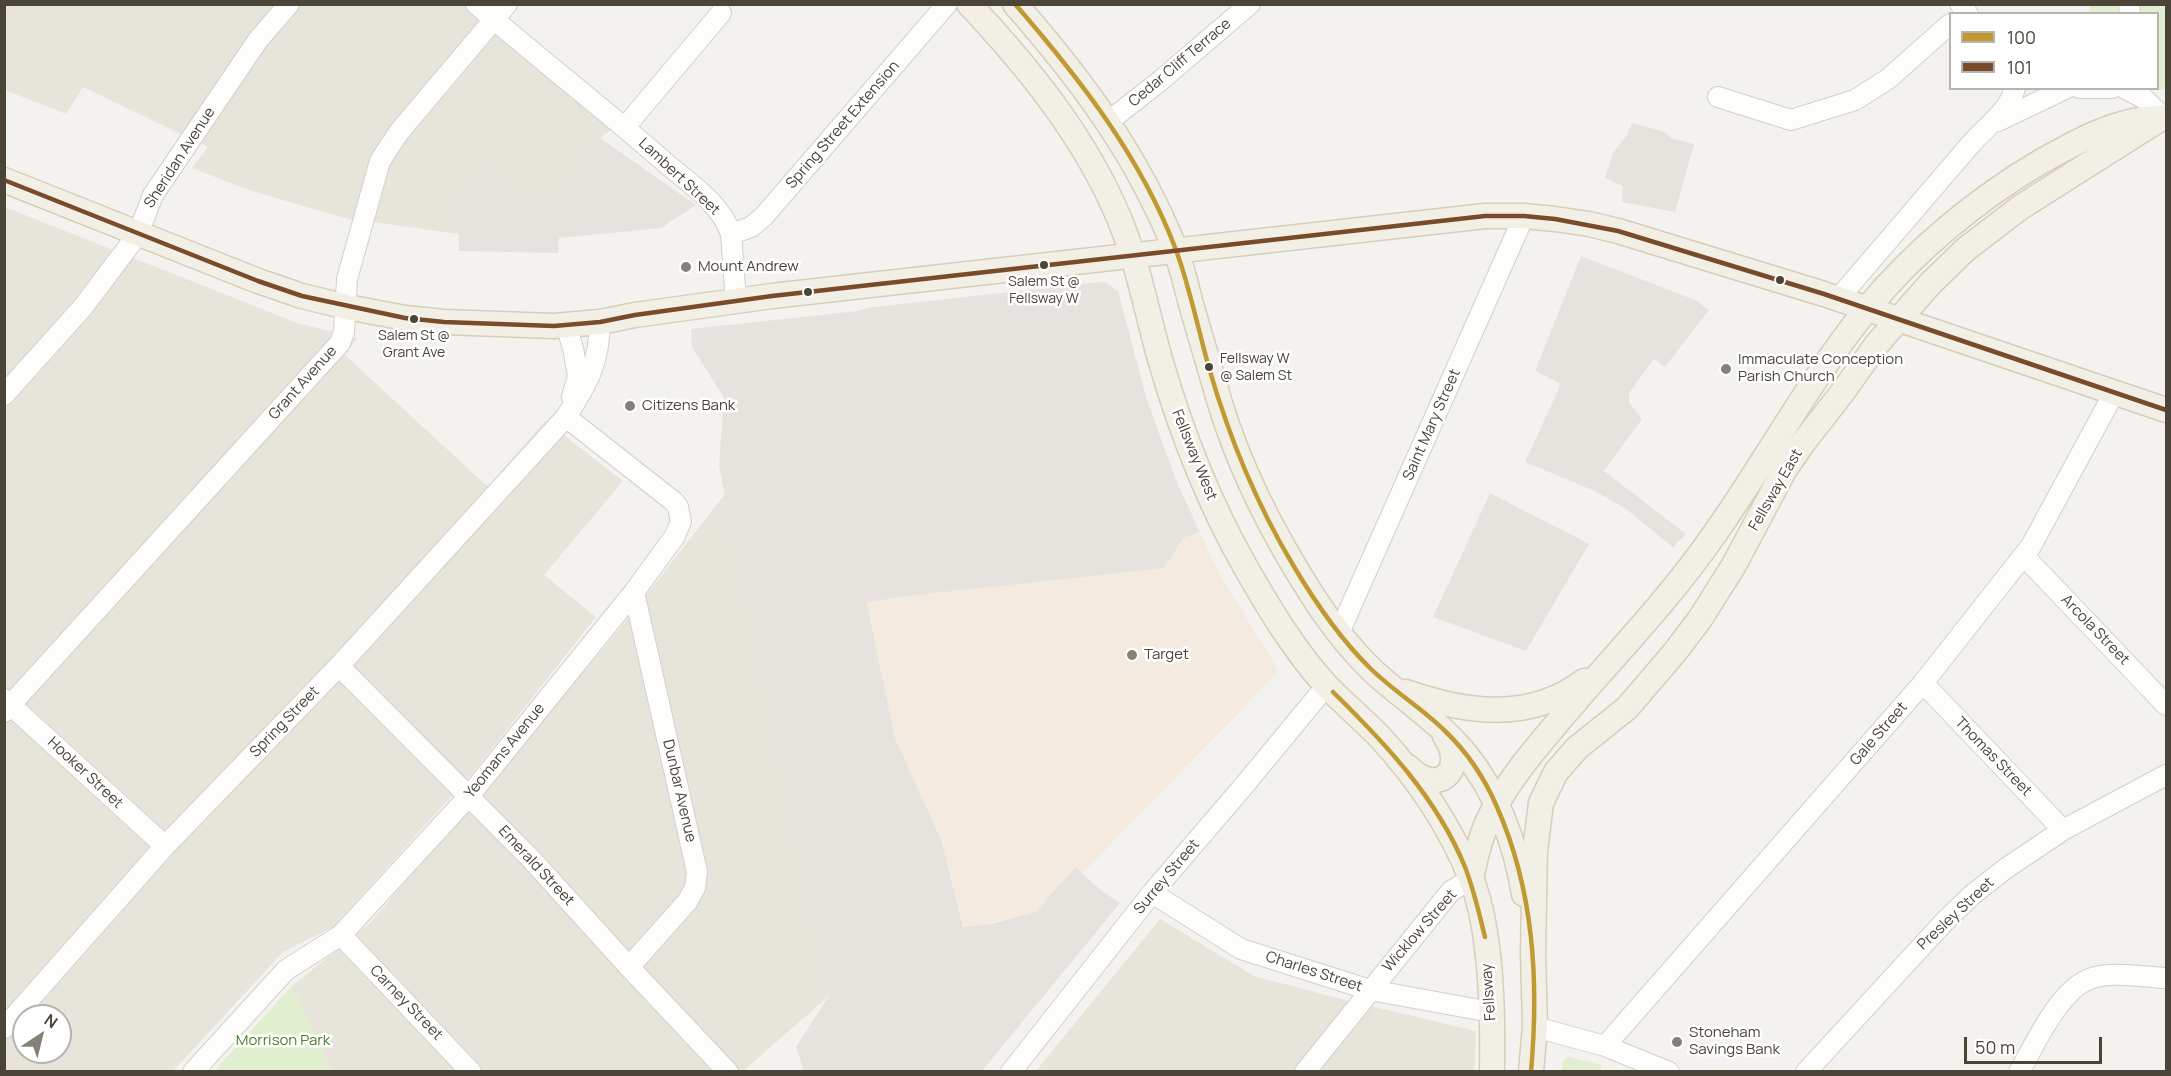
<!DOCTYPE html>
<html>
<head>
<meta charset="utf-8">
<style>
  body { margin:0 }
  #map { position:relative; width:2171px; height:1076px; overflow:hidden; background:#f4f2ee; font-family:Manrope,sans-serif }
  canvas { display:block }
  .frame { position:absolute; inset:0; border:6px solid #4b4439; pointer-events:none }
  .legend { position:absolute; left:1949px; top:12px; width:210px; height:78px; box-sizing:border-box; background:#fff; border:2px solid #b7b4b0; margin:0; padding:8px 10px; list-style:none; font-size:18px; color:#4b4439 }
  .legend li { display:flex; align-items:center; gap:12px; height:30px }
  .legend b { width:30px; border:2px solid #b7b4b0 }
  .north { position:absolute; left:12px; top:1004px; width:60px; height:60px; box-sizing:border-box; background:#fff; border:2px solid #b7b4b0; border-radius:50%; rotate:35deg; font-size:16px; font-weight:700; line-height:24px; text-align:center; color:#4b4439 }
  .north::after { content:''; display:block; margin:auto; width:21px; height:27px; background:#868178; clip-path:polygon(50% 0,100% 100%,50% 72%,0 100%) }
  .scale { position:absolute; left:1964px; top:1037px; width:138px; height:27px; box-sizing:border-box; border:3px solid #4b4439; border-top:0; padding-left:8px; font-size:18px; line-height:21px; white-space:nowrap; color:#4b4439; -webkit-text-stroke:4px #fff; paint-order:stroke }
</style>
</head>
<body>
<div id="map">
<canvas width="2171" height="1076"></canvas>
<div class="frame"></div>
<ul class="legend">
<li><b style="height:8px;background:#c09931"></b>100</li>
<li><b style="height:8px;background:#7a4b2a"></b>101</li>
</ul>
<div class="north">N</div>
<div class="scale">50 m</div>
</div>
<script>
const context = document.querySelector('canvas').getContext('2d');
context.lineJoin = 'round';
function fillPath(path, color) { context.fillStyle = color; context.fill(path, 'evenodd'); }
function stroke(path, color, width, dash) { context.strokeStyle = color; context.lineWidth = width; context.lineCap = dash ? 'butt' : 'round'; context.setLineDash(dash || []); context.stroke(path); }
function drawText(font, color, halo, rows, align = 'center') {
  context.font = font + ' Manrope,sans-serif'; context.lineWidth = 5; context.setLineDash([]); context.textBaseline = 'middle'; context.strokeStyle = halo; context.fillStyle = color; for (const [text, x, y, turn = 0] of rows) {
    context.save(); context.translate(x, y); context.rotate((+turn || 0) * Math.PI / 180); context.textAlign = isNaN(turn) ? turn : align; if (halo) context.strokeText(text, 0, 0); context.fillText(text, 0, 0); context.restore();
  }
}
const residential = new Path2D(`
  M4,5H465L612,129L600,138L545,204L511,187L484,164L457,198L459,234L344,218L246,189L192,168L208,147L83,87L66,114L5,90Z
  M5,207L297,323L358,338L344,354L488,487L545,421L623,481L544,575L596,617L475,770L333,927L283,952L173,1071L5,1072ZM24,1016H60V1052H24Z
  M725,494L829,996L743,1071L332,1072L292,986L370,923L619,630Z
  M1160,919L1254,976L1345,1000L1476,1031L1474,1071L1035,1072Z`);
const commercial = new Path2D(`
  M1100,282L1107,283L1118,291L1146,397L1177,483L1219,573L1279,671L1083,873L1073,867L1038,913L964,928L942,842L895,738L845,498L858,311L866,308Z`);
const industrial = new Path2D(`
  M858,311L850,325L851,351L859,420L845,498L895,738L942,842L963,927L991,924L1036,912L1075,867L1103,892L1120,903L982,1071H804L796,1047L829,996L719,467L724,398L692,347L691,329Z`);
const green = new Path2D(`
  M2091,5H2166V90L2157,89L2158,14H2088Z
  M292,986L333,1071H214Z
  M1568,1057L1602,1065L1600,1071H1562L1563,1061Z`);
const parking = new Path2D(`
  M1632,123L1665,132L1671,138L1694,144L1675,212L1622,202L1623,186L1605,178L1613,153L1627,135Z
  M600,138L696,205L661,228L559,238L558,253L459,251L457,198L484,164L511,187L545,204Z
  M1581,256L1695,300L1709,310L1665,367L1654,359L1629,393V402L1642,419L1604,471L1686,534L1673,547L1626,509L1597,492L1525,462L1561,384L1535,371Z
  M1100,282L1107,283L1118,291L1146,397L1177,483L1200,532L1183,538L1164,568L898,597L866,603L845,498L859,420L851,351L850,325L858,311L866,308Z
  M1490,493L1589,544L1526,651L1433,617Z`);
const minor = new Path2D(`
  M476,4C537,57 600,106 660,158C684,180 721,202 731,234L736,302
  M1960,4L1968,14
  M2129,4L2130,14
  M2079,88H2112
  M2124,88L2143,98L2163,117
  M1718,97L1791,120L1855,100L1888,79L1950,24
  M1109,121L1160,81L1250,4
  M1998,121L2067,88
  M625,127L721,13
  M731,234L751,227L764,216L947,4
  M1838,299C1882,248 1926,196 1970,145C1985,127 2009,112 2015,88
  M566,325L573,348L578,376L572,397
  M4,395L83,307L138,234L153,195L258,40L289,4
  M2024,556L2166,705
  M1339,633L1524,216
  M339,666L532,860L629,967L728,1072
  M1923,683L2063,830
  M4,699L165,846
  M4,712L340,343L344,332L347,279L380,161L399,132L507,4
  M1152,893L1241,949L1370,990L1491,1012
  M341,935L471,1072
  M629,967L687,902L695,888L697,872L634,592
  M1535,1027L1605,1046L1669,1072
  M4,1028L165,846L339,666L566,417C588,382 599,365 600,322
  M1605,1046L1923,683L2031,546L2114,393
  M193,1072L286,970L341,935L469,796L634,592L675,536L681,521L678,507L673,501L566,417
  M1011,1072L1152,893L1242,788L1327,685
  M1305,1072L1451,891L1471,879
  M1806,1072L1945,921L1972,895L2005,869L2063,830L2166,775
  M2019,1072C2036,1043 2059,989 2092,978C2111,971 2146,977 2166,978`);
const major = new Path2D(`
  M969,4C1029,68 1085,137 1119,218C1138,263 1147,313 1160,359C1181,432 1209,503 1246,568C1269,608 1294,650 1325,684C1342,702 1361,718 1378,735C1416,776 1450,826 1471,878C1492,931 1493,1014 1492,1072
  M1015,4C1081,79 1138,156 1175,249C1182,266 1186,286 1191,304C1200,336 1210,368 1219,400C1240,470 1274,536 1314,598C1331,624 1350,649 1373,671C1402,698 1437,720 1463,751C1496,790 1516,844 1524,894
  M4,180L258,281L302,296L347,307L405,318L444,322L554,326L600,322L635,315L772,296L1485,216H1524L1555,219L1589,224L1618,231L1824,294L2166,410
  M1406,692C1466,713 1530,722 1584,681
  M1408,767C1437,797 1468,771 1445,736
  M1471,879C1475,859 1479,841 1487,823C1503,788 1528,757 1553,728C1593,679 1638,633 1677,584C1747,498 1796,397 1866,310C1914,251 1977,199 2042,161C2078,141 2113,121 2154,118
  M1531,1072L1535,1027L1533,953L1535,851L1541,803L1556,772L1577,748L1627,708L1675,652L1700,619L1734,565L1785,469L1803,443L1842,393L1877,344L1930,284L1966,249L2021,207L2163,117`);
const bus1 = new Path2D(`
  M1015,4C1080,79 1141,157 1176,250C1190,288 1198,329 1209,368C1229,437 1256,503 1293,565C1315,602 1339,638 1370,668C1393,691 1422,708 1445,731C1467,752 1485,779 1497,807C1534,891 1539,981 1531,1072
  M1333,692C1385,743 1437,798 1465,867C1474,890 1479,913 1485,937`);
const bus2 = new Path2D(`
  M4,180L258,281L302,296L405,318L444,322L554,326L600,322L635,315L772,296L1485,216H1524L1555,219L1618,231L1824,294L2166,410`);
const markers = [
  [1044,265,5,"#4b4439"],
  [686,267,6,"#868178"],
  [1780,280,5,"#4b4439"],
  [808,292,5,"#4b4439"],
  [414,319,5,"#4b4439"],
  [1209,367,5,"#4b4439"],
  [1726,369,6,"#868178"],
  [630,406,6,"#868178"],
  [1132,655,6,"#868178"],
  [1677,1042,6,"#868178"]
];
const busNames = [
  ["Salem St @",1044,282],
  ["Fellsway W",1044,299],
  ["Salem St @",414,336],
  ["Grant Ave",414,353],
  ["Fellsway W",1220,359,"left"],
  ["@ Salem St",1220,376,"left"]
];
const streetNames = [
  ["Cedar Cliff Terrace",1180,63,-40],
  ["Spring Street Extension",843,125,-49],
  ["Sheridan Avenue",180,158,-57],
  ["Lambert Street",679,177,43],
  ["Grant Avenue",303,383,-48],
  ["Saint Mary Street",1432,425,-66],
  ["Fellsway West",1194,455,68],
  ["Fellsway East",1776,490,-60],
  ["Arcola Street",2095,630,46],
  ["Spring Street",285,722,-46],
  ["Gale Street",1879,734,-49],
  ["Yeomans Avenue",505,751,-51],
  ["Thomas Street",1993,757,46],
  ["Hooker Street",85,773,43],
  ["Dunbar Avenue",679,791,77],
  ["Emerald Street",536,866,47],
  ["Surrey Street",1167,877,-50],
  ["Presley Street",1956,914,-43],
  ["Wicklow Street",1420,931,-49],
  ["Charles Street",1314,972,18],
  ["Fellsway",1489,992,-94],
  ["Carney Street",406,1003,46]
];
const poiNames = [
  ["Mount Andrew",698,267],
  ["Immaculate Conception",1738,360],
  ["Parish Church",1738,377],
  ["Citizens Bank",642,406],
  ["Target",1144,655],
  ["Stoneham",1689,1033],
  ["Savings Bank",1689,1050]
];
const parkNames = [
  ["Morrison Park",283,1041]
];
fillPath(residential, '#e7e4dc');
fillPath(commercial, '#f3ebdf');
fillPath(industrial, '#e6e2de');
fillPath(green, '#e1eecf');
fillPath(parking, '#e6e3df');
stroke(minor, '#d2d0cb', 22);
stroke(major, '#d6cebb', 27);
stroke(minor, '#fdfdfc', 20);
stroke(major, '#f2efe6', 24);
stroke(bus1, '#c09931', 4.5);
stroke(bus2, '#7a4b2a', 4.5);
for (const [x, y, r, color] of markers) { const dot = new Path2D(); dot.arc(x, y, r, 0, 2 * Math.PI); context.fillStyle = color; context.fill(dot); stroke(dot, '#fff', 2); }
drawText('14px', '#4b4439', '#fff', busNames);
drawText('15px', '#4b4439', '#fff', streetNames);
drawText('15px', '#4b4439', '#fff', poiNames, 'left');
drawText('15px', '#4a7f2a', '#fff', parkNames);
</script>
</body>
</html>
